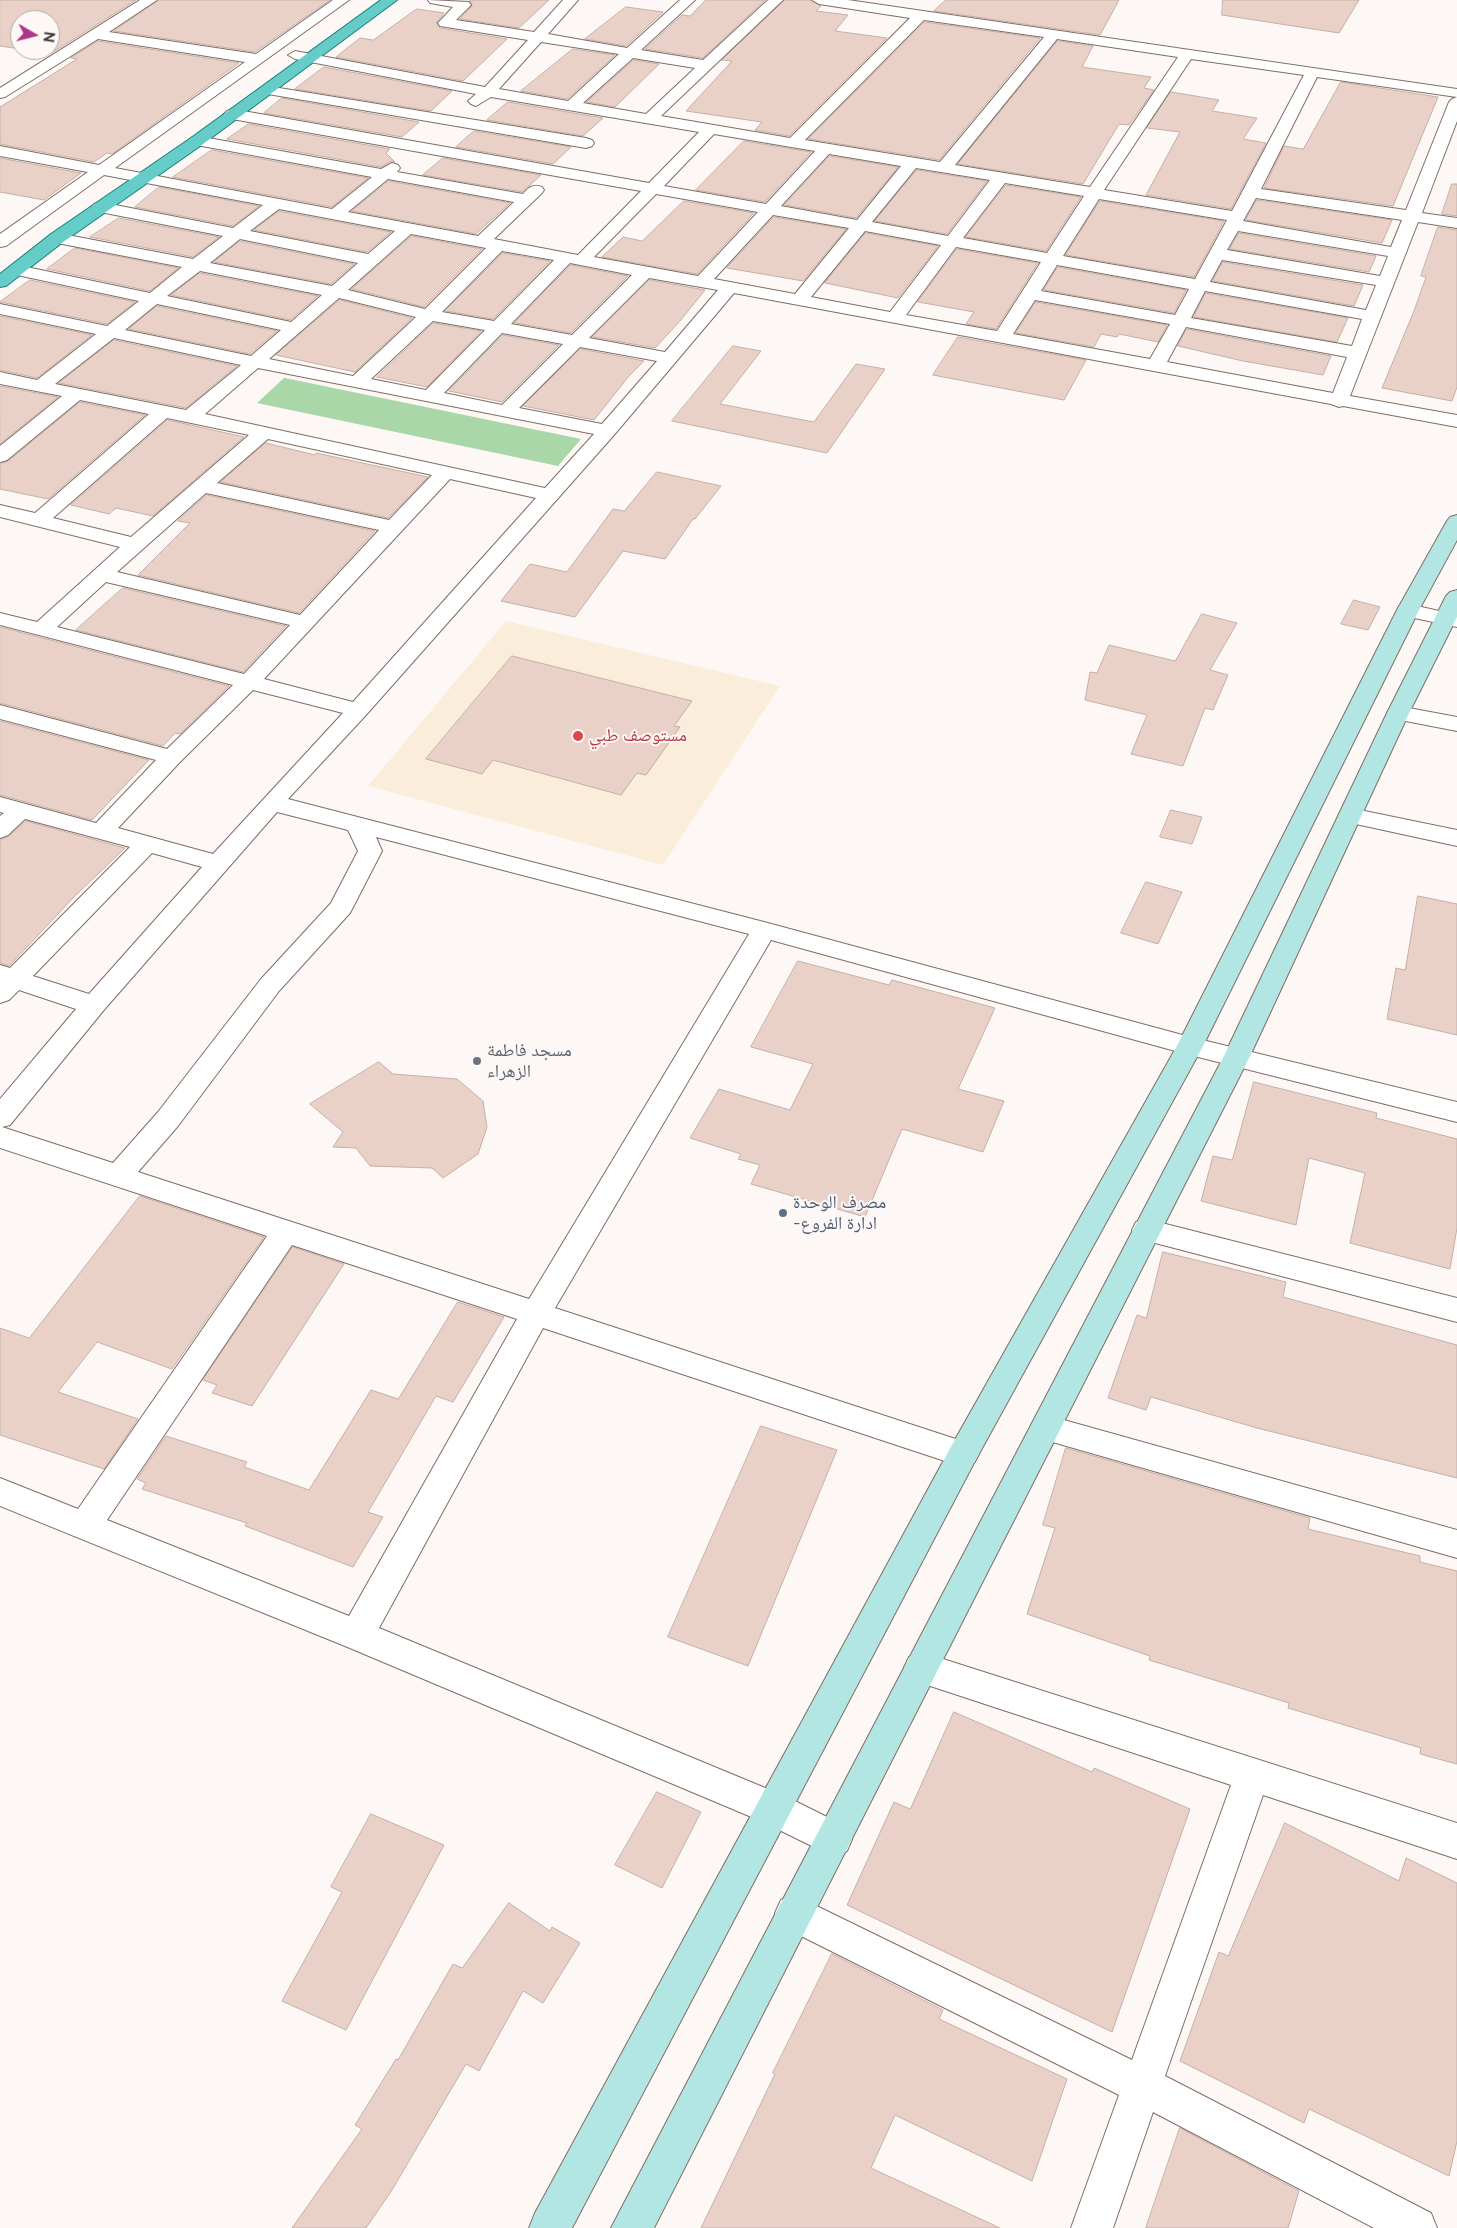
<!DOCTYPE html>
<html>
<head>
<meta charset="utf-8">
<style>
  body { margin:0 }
  #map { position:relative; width:1457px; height:2228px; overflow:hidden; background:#fdf8f6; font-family:Raleway,sans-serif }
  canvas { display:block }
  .north { position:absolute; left:10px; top:10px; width:50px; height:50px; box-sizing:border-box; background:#fdf8f6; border:1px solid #b1aaa8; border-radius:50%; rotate:98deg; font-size:14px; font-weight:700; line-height:20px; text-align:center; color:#3f3532 }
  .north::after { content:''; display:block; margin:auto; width:18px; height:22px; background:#ad358b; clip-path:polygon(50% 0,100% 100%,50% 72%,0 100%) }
</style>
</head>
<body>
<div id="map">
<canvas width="1457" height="2228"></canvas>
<div class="north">N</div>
</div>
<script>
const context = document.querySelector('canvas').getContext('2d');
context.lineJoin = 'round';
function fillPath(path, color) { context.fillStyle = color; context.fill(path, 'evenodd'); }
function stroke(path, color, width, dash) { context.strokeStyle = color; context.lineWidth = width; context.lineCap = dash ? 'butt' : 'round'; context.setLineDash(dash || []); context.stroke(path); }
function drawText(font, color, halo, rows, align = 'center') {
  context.font = font + ' Raleway,"Noto Naskh Arabic",sans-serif'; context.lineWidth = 4; context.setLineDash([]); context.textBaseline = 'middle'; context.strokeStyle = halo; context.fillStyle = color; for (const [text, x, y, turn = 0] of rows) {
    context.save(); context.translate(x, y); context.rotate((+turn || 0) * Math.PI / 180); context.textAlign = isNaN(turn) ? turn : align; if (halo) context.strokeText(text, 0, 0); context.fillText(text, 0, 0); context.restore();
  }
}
const medical = new Path2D(`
  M506,621L780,686L663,865L368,786Z`);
const green = new Path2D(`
  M284,378H285L581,439L558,466L257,403Z`);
const building = new Path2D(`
  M0,0H136L50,54L24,50H50V20H20V49L0,46Z
  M159,0H330L255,52L114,31Z
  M470,0H549L519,28L460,19L472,6Z
  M706,0H765L703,58L645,49L682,15L690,16Z
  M785,0H810L821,6L816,11L848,15L835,31L887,38L789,136L755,130L762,122L686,111L732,61L722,60Z
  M946,0H1119L1100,35L934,11Z
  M1223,0H1359L1339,33L1222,15Z
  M626,7L663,12L626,46L585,39Z
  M417,9L444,13L436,23L440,28L507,39L463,81L336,57L360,38L373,40Z
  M925,22L1040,38L939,160L809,139Z
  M98,41L239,63L112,154L107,153L94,162L0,144V107L77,59L71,58Z
  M1058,41L1093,46L1082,67L1151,77L1144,88L1154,90L1129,125L1119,124L1083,184L958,164Z
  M573,49L615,55L567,99L521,91Z
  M634,60L659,64L615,107L587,102Z
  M324,67L452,91L431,111L295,89Z
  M1341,82L1438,97L1393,206L1264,188L1284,146L1303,149Z
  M1171,92L1219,100L1212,111L1257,118L1243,139L1266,143L1231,209L1146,195L1180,132L1147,128Z
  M282,98L419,122L402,137L264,113Z
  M508,102L603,118L583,136L487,120Z
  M249,124L390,149L386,153L395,162L391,161L381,167L227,139Z
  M474,131L571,147L553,164L456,147Z
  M744,141L811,152L765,202L696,190Z
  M212,150L368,178L332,207L173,177Z
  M830,156L898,167L856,218L785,205Z
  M0,158L81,173L44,200L0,192Z
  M443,158L541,175L522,192L423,175Z
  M917,170L987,181L947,234L875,221Z
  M389,181L510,203L476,234L352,211Z
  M1452,184H1457V216L1442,214Z
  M1006,185L1081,197L1046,251L966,237Z
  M159,187L259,206L233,226L135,207Z
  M1257,200L1392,220L1382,243L1246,220Z
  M684,201L754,213L697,274L602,257L623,237L642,241Z
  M1100,201L1224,221L1194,277L1066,255Z
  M279,211L391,232L367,252L254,230Z
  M774,217L846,229L803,281L727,268Z
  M119,218L219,237L193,257L90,237Z
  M1438,227L1457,230V387L1452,401L1382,388L1414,311L1426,277L1421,276Z
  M866,233L938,246L898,298L825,283Z
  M1239,233L1376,256L1369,272L1230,249Z
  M412,236L482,249L424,307L352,289Z
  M240,241L354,264L331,284L214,262Z
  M75,248L178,268L150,291L47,269Z
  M957,249L1038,263L996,329L966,324L974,312L918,302Z
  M503,253L550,261L493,319L446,311Z
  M1223,262L1363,285L1354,306L1213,281Z
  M571,265L628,276L571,333L515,323Z
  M1058,267L1186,290L1174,313L1044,290Z
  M200,273L318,296L290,320L171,295Z
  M30,280L135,302L107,324L0,302Z
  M650,280L705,290L680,321L655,348L593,337Z
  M1206,293L1348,318L1337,342L1194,317Z
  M340,300L412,318L355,372L276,355Z
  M1036,302L1167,325L1158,342L1119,334L1117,337L1101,334L1094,347L1016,333Z
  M157,306L277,331L250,354L129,329Z
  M0,316L92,335L37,378L0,370Z
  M434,323L481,331L427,387L377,377Z
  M1187,329L1331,356L1323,375L1243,361L1178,346Z
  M503,335L559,345L502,402L449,391Z
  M958,337L1086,360L1064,400L933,375Z
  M114,340L237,366L186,408L59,383Z
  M733,346L761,351L720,404L814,422L856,364L885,369L827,453L672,421Z
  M581,349L644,361L629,376L594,420L523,406Z
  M0,386L58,397L0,444Z
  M80,402L145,415L48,499L0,489V464L8,461Z
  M168,420L244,437L153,516L116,508L109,514L71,505Z
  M266,443L315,455L316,453L428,477L388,518L221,482Z
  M657,472L721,486L695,519H693L665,559L623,551L575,617L501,601L530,564L567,572L613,509L624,511Z
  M207,495L375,531L299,613L138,575L190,523L178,521Z
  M123,588L286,626L243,672L76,630Z
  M1354,600L1380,607L1368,630L1341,624Z
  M1202,614L1237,623L1210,670L1228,675L1213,710L1205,708L1183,766L1131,754L1147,715L1085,700L1090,672L1097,673L1109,645L1175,661Z
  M0,627L229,686L180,734L175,733L163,746L0,703Z
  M512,656L692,701L674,726L680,727L646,775L637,773L621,795L493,760L482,774L426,759Z
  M0,721L149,760L92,820L0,795Z
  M1171,810L1202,817L1192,844L1160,837Z
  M26,821L125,848L74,897L9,966L0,963V840L9,836Z
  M1146,882L1182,892L1158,944L1121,933Z
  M1418,896L1457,904V1035L1387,1019L1396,968L1405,970Z
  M798,961L889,985L892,980L995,1008L958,1089L1004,1101L983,1152L902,1129L865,1217L751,1184L760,1165L738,1159L741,1154L690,1138L719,1089L790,1110L813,1064L751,1047Z
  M379,1062L393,1074L457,1079L483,1101L487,1127L478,1154L443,1178L432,1168L370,1166L356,1148L333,1147L343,1132L310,1104Z
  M1254,1082L1377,1113L1376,1118L1457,1139V1228L1450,1269L1350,1243L1365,1173L1309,1158L1296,1225L1201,1201L1213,1156L1232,1160Z
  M140,1196L264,1237L172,1369L97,1342L58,1392L138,1419L104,1469L0,1435V1328L29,1338Z
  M293,1247L344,1264L252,1406L212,1393L217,1385L203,1380Z
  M1163,1252L1286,1282L1283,1297L1457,1345V1478L1257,1428L1151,1397L1146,1410L1108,1398L1137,1315L1146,1318Z
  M458,1302L504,1317L453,1402L436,1396L368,1512L383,1517L353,1567L245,1526L247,1523L142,1489L146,1483L137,1479L166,1436L247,1462L244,1467L309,1490L371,1390L398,1399Z
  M761,1426L837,1450L748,1666L668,1637Z
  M1066,1448L1310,1518L1308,1529L1420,1556V1562L1457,1571V1764L1420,1754L1421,1748L1288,1708L1289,1703L1149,1660L1150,1656L1027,1614L1055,1528L1043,1525Z
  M954,1712L1092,1772L1094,1768L1190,1809L1112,2032L847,1905L894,1802L910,1809Z
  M657,1792L701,1812L662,1888L615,1865Z
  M371,1814L444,1845L346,2030L282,2001L342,1892L331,1887Z
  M1285,1823L1399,1881L1406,1858L1457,1883V2141L1449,2176L1309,2109L1304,2123L1180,2061L1219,1952L1228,1956Z
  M509,1903L550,1931L552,1927L580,1943L543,2003L523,1991L479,2071L466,2064L392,2190L366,2228H292L362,2129L355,2125L396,2059L398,2060L453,1964L462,1968Z
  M832,1954L943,2010L939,2019L1067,2079L1032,2181L895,2115L871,2168L1000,2228H701L775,2074L773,2073Z
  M1180,2128L1299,2191L1288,2228H1146Z`);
const street = new Path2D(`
  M140,0H157L109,32L256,54L333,0H349L115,168L332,209L372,177L191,144L189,141L191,138L197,136L381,169L392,163L398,165L400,168L397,172L523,194C529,187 533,184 542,187L544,190L542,193L494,239L578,255L641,191L232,119L227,117L224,114L227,111L232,109L649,183L699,132L491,97L476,106L471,104L468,101L476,94L295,59L288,55L295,51L485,87L528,40L440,26L438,23L453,7L430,3L428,0L469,2L471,5L456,20L534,32L563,0H578L548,34L627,48L680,0H695L641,50L703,60L768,0H783L661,116L790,138L910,18L819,4L812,0H848L1457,89V121L1422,213L1457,218V228L1418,222L1350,396L1457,415V427L1343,406L1339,407L1331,404L734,293L614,435L366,715L288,799L764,922L1190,1037L1457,1102V1122L1190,1055L771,940L555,1308L974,1445L979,1454L974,1463L963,1467L543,1328L379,1628L787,1797L847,1827L852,1839L847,1851L834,1857L761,1821L345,1646L0,1506V1478L78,1509L267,1236L0,1148V1099L76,1009L19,990L9,1000L0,1003V965L10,968L130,847L25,819L8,835L0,838V816L4,813L0,812V797L96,823L156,760L0,719V705L167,749L233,685L0,625V613L37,622L120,547L0,517V505L35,513L149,414L80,400L7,460L0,462V446L62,396L0,384V372L37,380L96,334L0,314V304L107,326L139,301L17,275L11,274L8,270L11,266L17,265L150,293L182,267L57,243L51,242L49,238L51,234L57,233L193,259L223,236L100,212L94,210L92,207L94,204L100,202L233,228L263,205L104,175L6,246L0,247V234L88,172L0,156V146L99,165L245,62L98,39L5,97L0,98V88ZM924,20L1044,37L940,162L805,140ZM1057,39L1178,57L1090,187L955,165ZM541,42L619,54L568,101L499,89ZM633,58L695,68L646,114L583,103ZM1191,59L1304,75L1232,211L1104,190ZM1317,77L1457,97L1452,99L1449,102L1406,210L1261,189ZM714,134L815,151L766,204L664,186ZM829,154L901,166L857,220L781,206ZM916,168L990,180L948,236L872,222ZM388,179L514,202L478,236L348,212ZM1005,183L1084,196L1047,253L963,238ZM656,194L758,212L698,276L594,257ZM1256,198L1402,220L1391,247L1243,221ZM1099,199L1227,220L1195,279L1063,256ZM279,209L395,231L368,254L250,231ZM773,215L849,228L795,294L714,279ZM865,231L941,245L890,312L811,297ZM1238,231L1388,256L1380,276L1227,250ZM411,234L486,248L425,309L348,290ZM240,239L358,263L332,286L210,263ZM956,247L1041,262L997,331L906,315ZM502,251L554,260L494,321L442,312ZM1222,260L1376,285L1366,310L1210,282ZM570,263L632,275L572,335L511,324ZM1057,265L1189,289L1175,315L1041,291ZM200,271L322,295L291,322L167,296ZM649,278L718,290L665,352L589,338ZM1205,291L1362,319L1352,346L1191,318ZM339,298L416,317L353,376L269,359ZM1035,300L1170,324L1150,359L1013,334ZM157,304L281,330L251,356L125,330ZM433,321L485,330L426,390L371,379ZM1186,327L1347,357L1333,393L1167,362ZM502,333L563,344L502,405L444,393ZM114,338L241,365L186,410L55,384ZM580,347L657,361L602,424L519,408ZM258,368L594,434L545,488L205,414ZM167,418L249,435L131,537L53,518ZM268,439L432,475L389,520L217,483ZM450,479L536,498L353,702L264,679ZM206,493L379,530L300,615L117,572ZM106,582L290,625L244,674L57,627ZM253,690L343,713L213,854L118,828L180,762ZM277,812L348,830L358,851L331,903L261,979L158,1112L113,1163L2,1127L10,1125L103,1011ZM376,837L749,934L529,1299L138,1172L178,1126L279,991L350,913L382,851ZM152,853L202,867L89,994L33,976ZM292,1245L517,1319L349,1616L107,1520Z
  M267,86L586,138L592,140L594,143L592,146L586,148L262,93L260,90L262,87Z
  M1408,604L1457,615V627L1400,615L1397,610L1400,605Z
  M1398,706L1457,717V731L1390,718L1387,713L1390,708Z
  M1350,808L1457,830V846L1342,821L1338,816L1342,811Z
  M1146,1219L1457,1298V1322L1136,1238L1132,1230L1136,1222Z
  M1046,1415L1457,1530V1558L1035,1437L1030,1428L1035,1419Z
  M921,1652L1457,1823V1859L1263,1795L1165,2076L1431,2213L1437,2228H1374L1153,2112L1113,2228H1071L1119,2095L781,1926L775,1913L781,1900L794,1895L1132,2060L1231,1785L909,1679L904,1668L909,1657Z`);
const secondary = new Path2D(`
  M1457,515V540L1419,610L1203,1046L974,1463L572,2228H529L535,2213L952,1445L1177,1046L1397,610L1447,521L1450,517Z
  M1457,590V617L1409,713L1250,1056L654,2228H611L1224,1056L1387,713L1446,596L1450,592Z`);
const primary = new Path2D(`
  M381,0H397L203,144L63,242L6,286L0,287V274L51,234L191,138Z`);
const markers = [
  [578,736,6,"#e0444e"],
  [477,1061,5,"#6b7280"],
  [783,1213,5,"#5c6f8a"]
];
const healthNames = [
  ["مستوصف طبي",589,736]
];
const worshipNames = [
  ["مسجد فاطمة",487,1051],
  ["الزهراء",487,1072]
];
const serviceNames = [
  ["مصرف الوحدة",793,1203],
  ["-ادارة الفروع",793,1224]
];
fillPath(medical, '#faeeda');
fillPath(green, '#aad7a8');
fillPath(building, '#e9d1c8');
stroke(building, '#c5afa6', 1);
stroke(street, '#816d64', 2);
stroke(secondary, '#816d64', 2);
stroke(primary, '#16817b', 2);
fillPath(street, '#fff');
fillPath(secondary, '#b2e6e3');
fillPath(primary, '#66ccc8');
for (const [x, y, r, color] of markers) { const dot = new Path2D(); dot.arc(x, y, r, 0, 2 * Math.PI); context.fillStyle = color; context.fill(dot); stroke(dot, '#fdf8f6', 2); }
drawText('18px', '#be3a42', '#fdf8f6', healthNames, 'left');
drawText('18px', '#5b616d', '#fdf8f6', worshipNames, 'left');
drawText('18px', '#4e5e75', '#fdf8f6', serviceNames, 'left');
</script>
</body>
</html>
